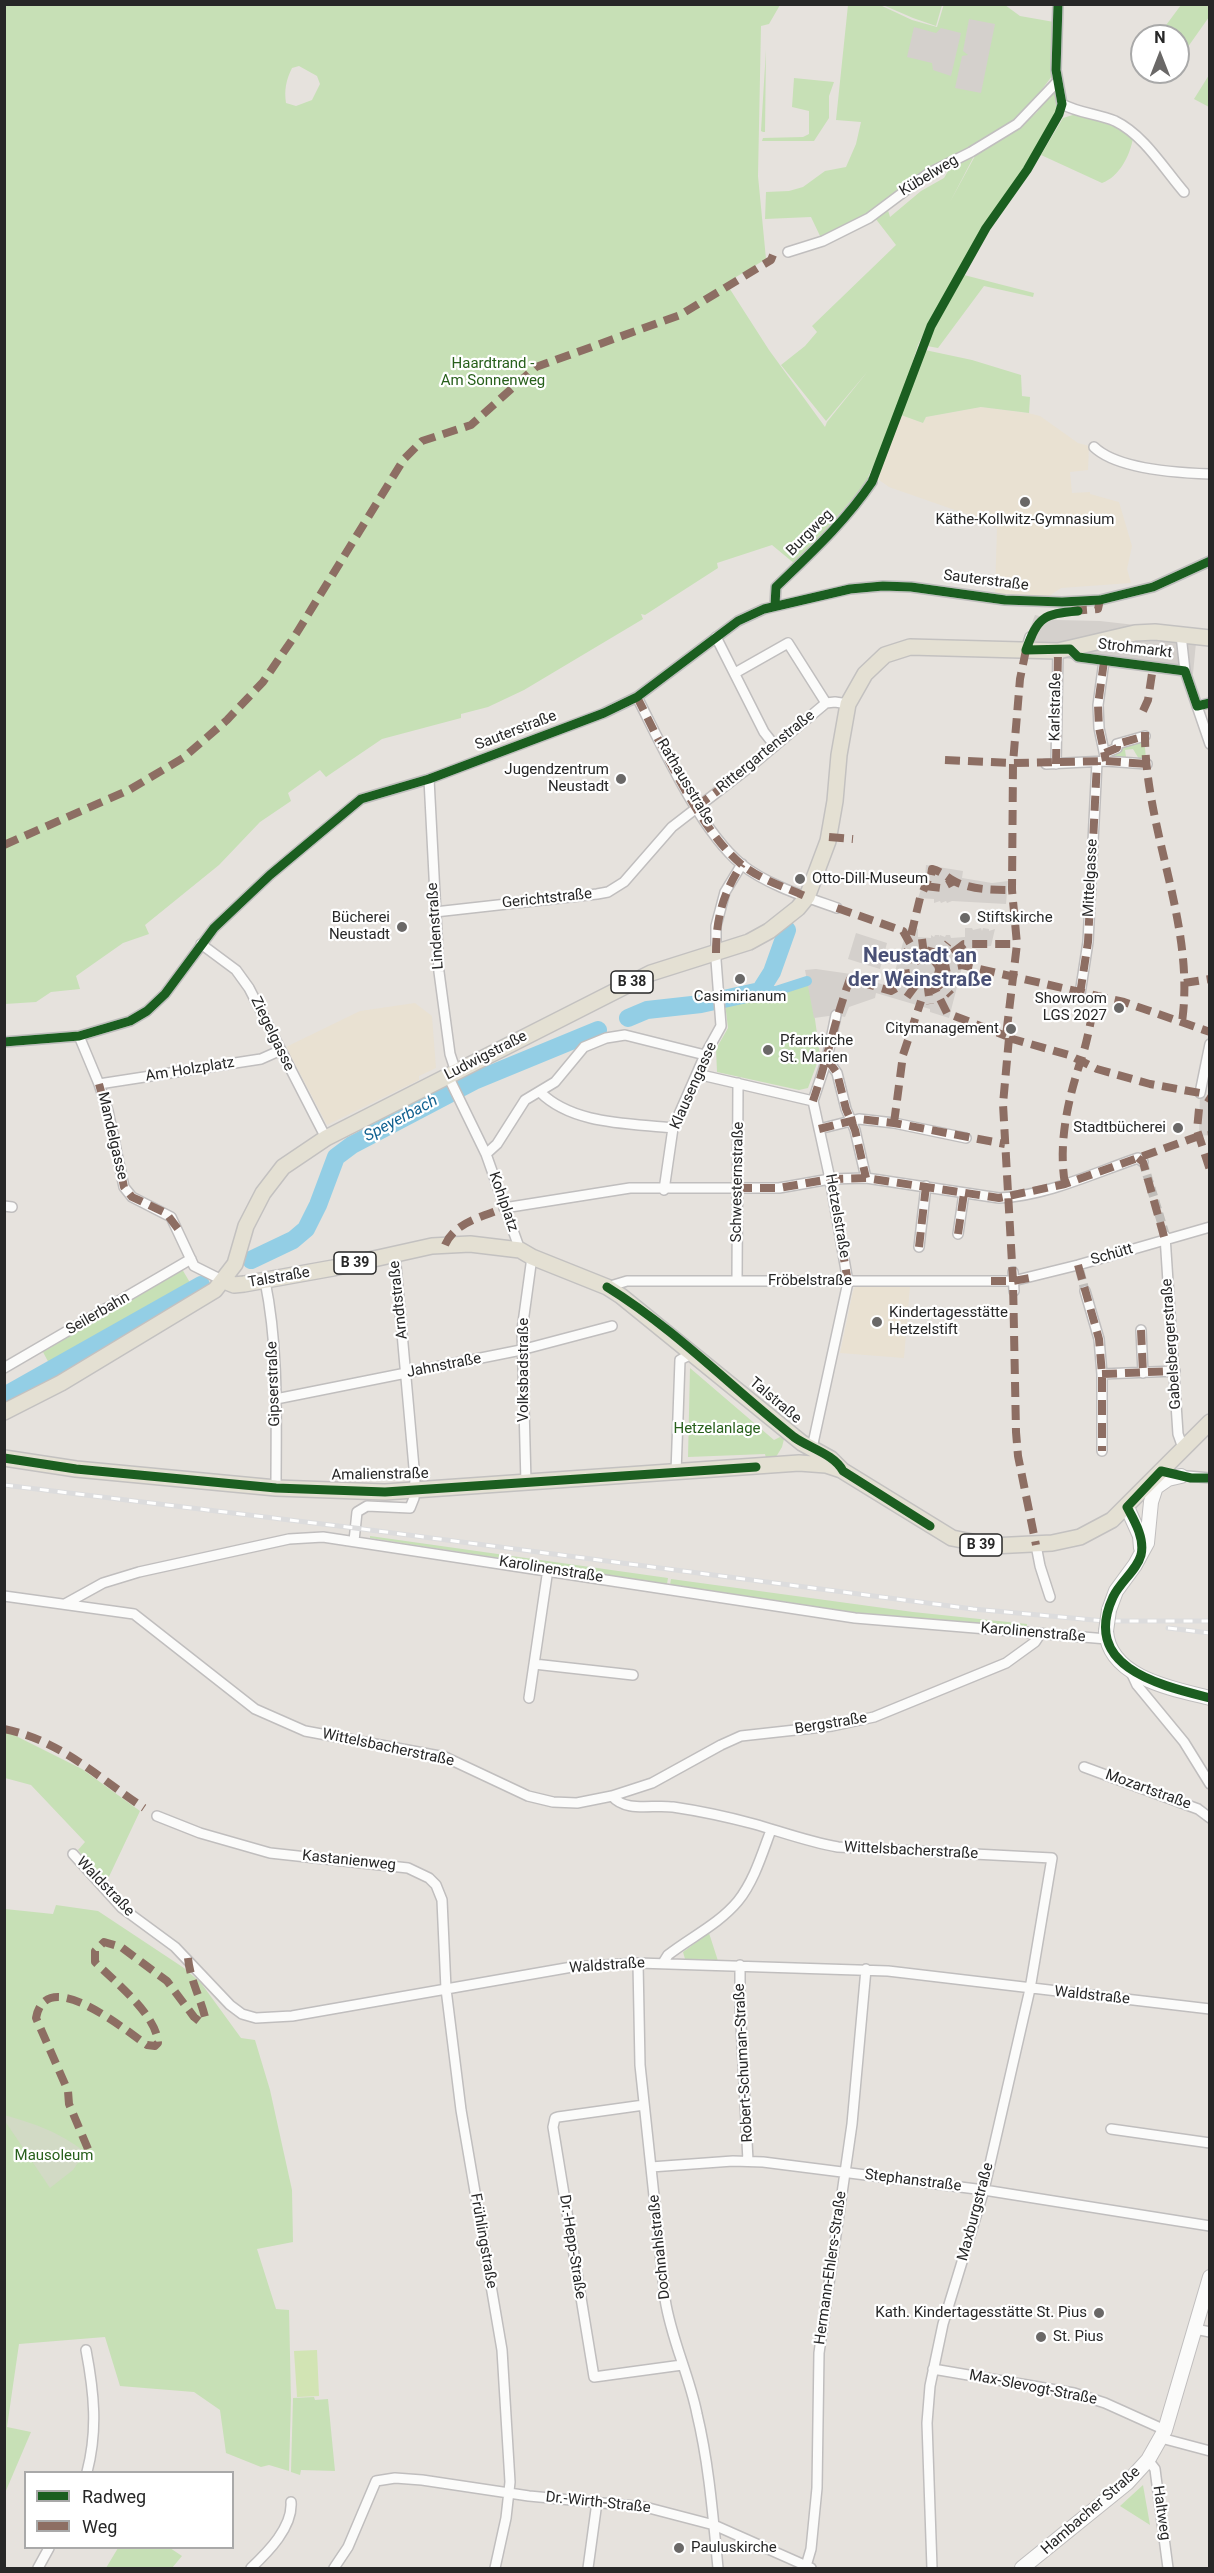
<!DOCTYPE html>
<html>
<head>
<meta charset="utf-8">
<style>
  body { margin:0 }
  #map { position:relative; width:1214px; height:2573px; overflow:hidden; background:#e6e2dd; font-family:Roboto,sans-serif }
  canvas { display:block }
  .frame { position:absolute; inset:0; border:6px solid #272727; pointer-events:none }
  .legend { position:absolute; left:24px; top:2471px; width:210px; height:78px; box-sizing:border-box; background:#fff; border:2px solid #a9a9a9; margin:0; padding:8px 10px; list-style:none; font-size:18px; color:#272727 }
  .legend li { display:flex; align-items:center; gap:12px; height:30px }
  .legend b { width:30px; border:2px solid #a9a9a9 }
  .north { position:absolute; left:1130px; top:24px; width:60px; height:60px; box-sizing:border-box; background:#fff; border:2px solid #a9a9a9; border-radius:50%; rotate:0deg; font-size:16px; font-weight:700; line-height:24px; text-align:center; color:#272727 }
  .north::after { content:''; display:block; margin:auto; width:21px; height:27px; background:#6a6867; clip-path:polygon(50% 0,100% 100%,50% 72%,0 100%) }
</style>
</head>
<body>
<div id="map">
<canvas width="1214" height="2573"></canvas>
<div class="frame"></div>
<ul class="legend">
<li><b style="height:8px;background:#1b5e20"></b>Radweg</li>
<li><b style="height:8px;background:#8d6e63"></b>Weg</li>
</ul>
<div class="north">N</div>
</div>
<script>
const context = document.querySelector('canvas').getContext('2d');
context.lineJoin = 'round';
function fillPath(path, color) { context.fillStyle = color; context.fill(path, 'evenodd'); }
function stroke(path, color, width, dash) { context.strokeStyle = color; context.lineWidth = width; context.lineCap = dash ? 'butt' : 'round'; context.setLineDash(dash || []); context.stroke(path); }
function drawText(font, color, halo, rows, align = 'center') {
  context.font = font + ' Roboto,sans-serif'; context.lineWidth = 4.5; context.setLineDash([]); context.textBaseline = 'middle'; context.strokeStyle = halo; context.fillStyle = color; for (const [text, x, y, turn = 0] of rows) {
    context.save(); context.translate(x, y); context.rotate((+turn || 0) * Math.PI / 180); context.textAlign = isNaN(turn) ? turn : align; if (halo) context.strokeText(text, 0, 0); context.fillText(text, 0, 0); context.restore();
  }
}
const education = new Path2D(`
  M981,407L1028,413L1040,416L1078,443L1089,446L1088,470L1070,472L1072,493L1090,492V494L1119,502L1132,546L1127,569L1131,583L1061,588L1049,596L995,594L997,528L972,516L889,487L875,477L901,415L923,423L926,417Z
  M415,1003L432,1016L436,1068L419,1076V1080L327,1125L286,1047L360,1011Z
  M856,1286H910L904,1358L840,1353L853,1291Z`);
const green = new Path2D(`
  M944,4L1005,5L1020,16L1054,22L1052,76L1025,112L969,150L929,170L862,217L821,238L811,217L765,219L766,192L789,191L803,187L825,171L846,167L856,144L861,122L836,120L848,5H880L912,20L937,27Z
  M4,5H780L769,24L761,26L758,176L766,259L726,283L769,350L825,427L827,422L868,371L826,421L781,365L805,346L817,332L812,326L896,245L875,218L888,210L890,217L921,191L944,178L951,166L974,156L950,202L975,156L1020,127L1037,112L1051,93H1057L1058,111L1050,126L1025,169L989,219L941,305L929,322L918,345L893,423L864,486L795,564L772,545L717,563L718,568L645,615L641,614L643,619L524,690L488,707L461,714V718L382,739L326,777L320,770L288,793L291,801L260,822L219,865L145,925L149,934L123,943L76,976L80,989L51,992L36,1002L5,1004ZM299,66L317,76L320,84L312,100L296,106L286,103C284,90 286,80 292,68Z
  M883,5H942L936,26L913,18Z
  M1181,5H1209V17L1178,61V36H1158Z
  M766,50L765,132H763L761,131Z
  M1209,75V107L1194,99Z
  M794,78L834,82L829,96V118L814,141H762L763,138L803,137L809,134V111L792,107Z
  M1076,114L1113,126L1133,138C1130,156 1119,177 1102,183L1041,155L1063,118Z
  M964,275L1034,293L1033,297L984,286L938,348L927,346C936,321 952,299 964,275Z
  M925,350L972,360L1021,375L1022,396L1030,397L1029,413L981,407L926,417L923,423L901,415Z
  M1144,737L1146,759H1139L1133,749L1125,750L1126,757L1110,756L1118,745Z
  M810,984L820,1055L808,1088L799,1090L717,1072L716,1049L728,1028L725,1003L760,993L782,994Z
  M182,1269L192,1286L51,1367L43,1352Z
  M690,1368L774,1440L780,1437L784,1439L782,1447L776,1457L766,1458L765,1454L688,1457Z
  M370,1536L668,1578L667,1584L370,1538Z
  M671,1579L913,1612L1027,1624V1627L854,1613L670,1585Z
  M4,1730L82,1769L140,1811L106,1883L78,1850L85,1842L31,1785L5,1778Z
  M56,1905L98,1911L184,1968L201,1983L241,2038L255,2040L270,2090L292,2190L293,2242L257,2249L276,2309L289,2310L291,2400L289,2471L269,2465L261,2467L226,2453L220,2410L194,2392L120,2386L105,2337L19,2344L7,2427L31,2432L5,2493V1909L53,1914Z
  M709,1933L718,1961L685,1959L683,1952Z
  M314,2397L315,2400L328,2399L335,2471L301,2470L300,2475L291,2472L293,2398Z
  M1143,2485L1150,2525L1120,2506Z
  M118,2548H170L182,2556L172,2568H106Z`);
const cemetery = new Path2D(`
  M4,2115C38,2125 57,2131 85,2152L73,2170L50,2188L5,2121Z`);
const pitch = new Path2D(`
  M317,2350L319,2396L297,2397L294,2351Z`);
const plaza = new Path2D(`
  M969,19L995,24L981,93L955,88L962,56L968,55L963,51Z
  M914,27L936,33L941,28L961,33L951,76L933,70L932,63L907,57Z
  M1035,615L1057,620L1100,621L1197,632L1193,674L1054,657H1019Z
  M926,865L963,871L962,878L992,883L1008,881L1006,904L952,901L947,903L946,901L941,903L940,901L934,903V899L918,898L925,877Z
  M910,925L918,929V937L931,938V935L934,937L935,935H939V937L940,935L945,937L946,935H950L951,938L965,937V928H972L973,930L981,928L982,931L983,928L989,929V931L995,929L991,946L967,948L949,1018L930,1012V1009L876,993L875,998L849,1007L845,1017L836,1015L814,1018L805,970L816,969L851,974L887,986L892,982L904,939L901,934L903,927L908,929Z
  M856,933L887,943L880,969L848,959Z
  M1200,1093L1209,1099L1210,1135L1199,1136Z`);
const canal = new Path2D(`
  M760,991H776L807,981`);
const river = new Path2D(`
  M628,1018L647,1010L701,1004L760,991L772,972L787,930
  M251,1260L293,1240L306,1229L318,1205L336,1157L352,1145L474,1081L598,1030
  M4,1396L201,1285`);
const streetTunnel = new Path2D(`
  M1143,1162L1165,1234
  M1080,1271L1085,1291`);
const street = new Path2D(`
  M1058,4L1056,70L1062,104C1078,113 1098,114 1115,121C1144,135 1164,169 1184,192
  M788,252L823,241L869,218L929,173L971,152L1017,124L1058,81
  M1094,447C1117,469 1178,473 1210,474
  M775,605L776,587C810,554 845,522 872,482
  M1181,635L1185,671L1210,744
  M716,637L764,732L775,746
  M1070,649L1078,657L1185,671
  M1026,650L1030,637
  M1104,661L1098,705L1099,728L1106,761
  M735,673L788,643L826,703
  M637,697C662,746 700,830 741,864C767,885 806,897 837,908
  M1197,706L1210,703
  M1105,753L1117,748V744L1145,736
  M1046,764L1106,761L1147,764
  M1056,764L1058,651
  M429,779L439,972L450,1054L456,1072
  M435,912L597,894L608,892L624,882L672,827L751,766L826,703L835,702L848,704
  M201,944L236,970L249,988L326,1138
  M1080,994L1088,942L1097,762
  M79,1036L99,1084L108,1111L124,1187L132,1197L171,1217L194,1266L224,1281
  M4,1042L79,1036L130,1021L147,1011L165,994L214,928L270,875L361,799L429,779L604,713L637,697L738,621L764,609L850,589L883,586L911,587L1005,600L1062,602L1100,600L1153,587L1210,561
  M827,1059L837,1073L846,1109L855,1130L866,1178
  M697,1074L813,1101L830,1179L848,1282L812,1448
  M448,1076L486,1154L520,1250
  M99,1084L261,1059L279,1051
  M540,1092C573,1125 630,1123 673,1128
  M1200,1093L1210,1044
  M813,1101L827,1059L836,1015
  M819,1129L859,1119L894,1123L966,1138
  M486,1154L497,1144L525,1100L555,1082L584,1047L606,1038L625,1035L705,1055
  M664,1190L673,1128L705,1055L721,1026L716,960V926L725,892L742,864
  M4,1206L12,1207
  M504,1208L630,1188H779L830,1179L866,1178L999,1198C1046,1196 1094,1173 1138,1158L1143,1162
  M958,1234L964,1193
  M1165,1236L1178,1434L1183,1448
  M919,1247L926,1186
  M1013,1272L1014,1291
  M265,1281C279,1349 276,1419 276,1488
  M737,1281L738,1083
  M607,1287L627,1281H1013L1078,1265L1210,1227
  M1085,1291L1099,1339L1102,1374V1451
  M1141,1330L1143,1373
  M4,1368L191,1259
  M1102,1374L1175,1371
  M276,1399L521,1350L612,1326
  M676,1473L680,1360L693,1353
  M1176,1475L1210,1478
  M526,1483L522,1330L532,1257
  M354,1541L357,1512L367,1506L410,1508L414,1498L415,1479L395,1254
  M1036,1545L1040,1566L1050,1597
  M4,1596L134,1614L255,1709L305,1731L445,1757L528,1796L553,1802L577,1803L612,1796L652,1783L721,1745L741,1736L832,1726L874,1717L1006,1663L1035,1642L1041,1633
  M65,1604L103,1583L139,1572L289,1539L323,1537L855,1618L1107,1639
  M534,1664L633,1675
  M1131,1672L1137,1685L1184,1742L1210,1784
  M529,1698L548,1569
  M1084,1767L1198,1809L1210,1818
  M612,1796C626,1813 653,1804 673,1807C700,1811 728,1817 754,1824C782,1832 809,1842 838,1847L1052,1858L1030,1989L984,2190L943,2324L930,2386L927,2423L932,2568
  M157,1816L200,1833L270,1853L408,1868L429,1878L436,1885L442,1900L446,1989L461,2110L502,2350L510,2482L506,2518L495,2568
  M73,1854L122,1908L175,1947L230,2005L242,2014L256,2018L292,2016L572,1967L638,1963L888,1971L1210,2009
  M638,1963L640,2065L665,2299C671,2339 689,2374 697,2414C709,2464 713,2517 718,2568
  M663,1963L668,1955C691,1937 719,1924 738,1901C754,1881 762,1854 771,1830
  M740,1965V2005L748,2161
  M644,2105L558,2117L555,2118L553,2127L594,2377L682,2365
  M1111,2129L1210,2143
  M651,2167L733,2161L763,2162L984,2190L1210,2226
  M1195,2329L1210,2332
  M86,2350C94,2392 98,2430 87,2472
  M933,2369L1074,2393L1105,2403L1165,2430
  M1161,2438L1210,2451
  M1148,2460L1155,2469L1156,2477L1168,2568
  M806,2566L811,2549L817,2488L819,2353L852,2124L866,1969
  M38,2568L49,2548
  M251,2568C268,2552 293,2527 291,2502
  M334,2568L348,2547L376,2481L395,2478L422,2480L529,2496L645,2507L714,2525L811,2568
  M588,2568L597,2502`);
const secondary = new Path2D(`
  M1155,1488L1168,1479L1181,1476
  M1127,1507L1140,1536L1141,1548
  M1109,1610L1116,1591L1135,1565L1147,1543L1151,1502L1161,1471
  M1106,1631C1109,1678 1174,1689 1210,1698
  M1022,2568L1127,2483L1148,2460L1165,2430L1210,2277`);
const primary = new Path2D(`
  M224,1281L234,1285L244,1284L333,1268L432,1246L470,1244L520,1250L532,1257L607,1287L621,1296L802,1443L831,1459L843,1471L952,1538L992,1546L1052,1543L1080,1537L1112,1520L1210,1422
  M4,1412L61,1383L215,1290L235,1264L246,1226L263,1193L283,1167L326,1138L651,973L749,942L769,931L798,908L807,897L828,841L835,801L839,755L848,704L865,674L885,655L910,647L1058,651L1135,633L1155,632L1210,638
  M4,1458L76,1469L276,1488L385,1492L799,1463L826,1465L841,1470`);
const rail = new Path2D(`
  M4,1485L355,1528L973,1609L1105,1621H1210
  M1168,1628L1210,1633`);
const secondaryBridge = new Path2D(`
  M1106,1631L1109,1610`);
const quiet = new Path2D(`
  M1072,611L1098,609L1100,600
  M1026,650L1020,679L1013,763L1012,890L1017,944L1006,1036L1009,1038L1003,1104L1013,1281L1016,1432L1018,1456L1036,1545
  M1104,661L1098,705L1099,728L1106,761
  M637,697C662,746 699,829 741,864C759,879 785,887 807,897
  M1143,711L1148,700L1153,667
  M1145,732C1144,829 1196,924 1182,1022
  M1105,753L1117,748V744L1145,736
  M945,760L1013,763L1106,761L1147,764
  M1056,764L1058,651
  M696,807L751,766
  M829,837L853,839
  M4,845L129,790L183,758L227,720L263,682L296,634L404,459L422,441L471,425L536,367L680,315L771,260L773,255
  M931,875L932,869C944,872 948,879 958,883C976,890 993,890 1012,890
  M925,886L941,888L954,881
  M837,908L903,931L921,963
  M911,935L920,898L928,880
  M922,939L925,962
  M902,951L919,965
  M716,953C716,918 723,893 742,864
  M928,962L933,942
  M933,962L948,943
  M934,967L964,944H1017
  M935,970L962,965L1124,1002L1210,1032
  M934,974L955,979
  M895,975L917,972
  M933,976L951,995
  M930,979L947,1013L1006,1036
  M927,981L930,1004
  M1184,983L1210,979
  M1080,994L1088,942L1097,762
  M907,997L921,978
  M1009,1038L1069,1055L1097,1069L1150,1084L1200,1093L1210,1099
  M827,1059L837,1073L846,1109L855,1130L866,1178
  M99,1084L113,1134L124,1187L132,1197L166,1213L178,1229
  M813,1101C827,1060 835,1019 850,979L891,991L918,976
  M1199,1109L1197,1130L1210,1170
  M894,1123L903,1055L921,1001
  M819,1129L859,1119L894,1123L1005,1144
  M1138,1158L1143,1162L1165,1240
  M830,1179L848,1282
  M1065,1184C1058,1143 1068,1099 1081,1060C1088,1040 1091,1018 1096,997
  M737,1188H779L830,1179L866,1178L999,1198L1065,1184L1199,1136L1210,1135
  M958,1234L964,1193
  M445,1245C455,1222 482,1217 504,1208
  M919,1247L926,1186
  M1078,1265L1099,1339L1102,1374V1451
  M991,1281H1013L1035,1277
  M1141,1330L1143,1373
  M1102,1374L1175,1371
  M4,1729C60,1740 99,1778 144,1808
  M88,2149L69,2104L68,2091L36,2018C46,1964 125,2030 147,2045L155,2046L158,2043C157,2015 114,1981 95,1962V1951L104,1942L121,1947L167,1981L194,2017L199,2021L205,2017C200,1997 190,1979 188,1958`);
const cycleway = new Path2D(`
  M775,605L776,587C810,554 845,522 872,482L931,326L986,228L1027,170L1059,114L1062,104L1056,70L1058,4
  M1078,611C1043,614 1038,617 1026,650L1070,649L1078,657L1185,671L1197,706L1210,703
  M4,1042L79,1036L130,1021L147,1011L165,994L214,928L270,875L361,799L429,779L604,713L637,697L738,621L764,609L850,589L883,586L911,587L1005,600L1062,602L1100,600L1153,587L1210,561
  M607,1287C675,1329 732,1388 794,1437C809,1448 834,1454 843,1471L930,1526
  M4,1458L76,1469L276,1488L385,1492L756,1467
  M1210,1478H1191L1161,1471L1127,1507C1134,1520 1145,1538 1141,1555C1137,1570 1120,1582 1113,1597C1081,1667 1159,1685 1210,1698`);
const markers = [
  [1025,502,6,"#6a6867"],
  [621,779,6,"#6a6867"],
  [800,879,6,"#6a6867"],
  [965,918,6,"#6a6867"],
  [402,927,6,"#6a6867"],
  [740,979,6,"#6a6867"],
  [1119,1008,6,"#6a6867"],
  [1011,1029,6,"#6a6867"],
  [768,1050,6,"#6a6867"],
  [1178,1128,6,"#6a6867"],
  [877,1322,6,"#6a6867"],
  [1099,2313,6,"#6a6867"],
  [1041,2337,6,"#6a6867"],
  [679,2548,6,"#6a6867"]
];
const shields = [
  [632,982,42],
  [355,1263,42],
  [981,1545,42]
];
const shieldNames = [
  ["B 38",632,982],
  ["B 39",355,1263],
  ["B 39",981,1545]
];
const streetNames = [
  ["Kübelweg",929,176,-31],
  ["Burgweg",810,533,-45],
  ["Sauterstraße",986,581,7],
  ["Strohmarkt",1135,649,7],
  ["Karlstraße",1056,707,-89],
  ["Sauterstraße",516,731,-21],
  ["Rittergartenstraße",766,752,-39],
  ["Rathausstraße",685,782,59],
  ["Mittelgasse",1091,878,-87],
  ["Gerichtstraße",547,899,-6],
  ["Lindenstraße",436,926,-94],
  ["Ziegelgasse",272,1034,64],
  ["Ludwigstraße",486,1056,-27],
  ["Am Holzplatz",190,1070,-9],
  ["Klausengasse",694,1086,-66],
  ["Mandelgasse",112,1136,77],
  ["Schwesternstraße",738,1182,-89],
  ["Kohlplatz",503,1202,71],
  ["Hetzelstraße",837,1216,80],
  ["Schütt",1112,1255,-16],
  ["Talstraße",279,1278,-10],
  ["Fröbelstraße",810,1281],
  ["Arndtstraße",399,1300,-96],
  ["Seilerbahn",98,1314,-30],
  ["Gabelsbergerstraße",1172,1344,-94],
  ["Jahnstraße",444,1366,-11],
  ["Volksbadstraße",524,1370,-90],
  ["Gipserstraße",274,1384,-92],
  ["Talstraße",775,1401,40],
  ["Amalienstraße",380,1475,-1],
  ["Karolinenstraße",551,1570,9],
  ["Karolinenstraße",1033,1633,5],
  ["Bergstraße",831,1724,-9],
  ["Wittelsbacherstraße",388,1748,12],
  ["Mozartstraße",1148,1790,20],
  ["Wittelsbacherstraße",911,1851,3],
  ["Kastanienweg",349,1861,6],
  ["Waldstraße",105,1887,46],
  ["Waldstraße",607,1966,-4],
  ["Waldstraße",1092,1996,6],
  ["Robert-Schuman-Straße",744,2063,-93],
  ["Stephanstraße",913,2181,7],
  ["Maxburgstraße",976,2212,-75],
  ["Frühlingstraße",483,2241,80],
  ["Dr.-Hepp-Straße",572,2247,81],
  ["Dochnahlstraße",660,2247,-96],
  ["Hermann-Ehlers-Straße",831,2268,-82],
  ["Max-Slevogt-Straße",1033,2388,11],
  ["Dr.-Wirth-Straße",598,2503,6],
  ["Hambacher Straße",1091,2511,-41],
  ["Haltweg",1161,2513,82]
];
const parkNames = [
  ["Haardtrand -",493,364],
  ["Am Sonnenweg",493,381],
  ["Hetzelanlage",717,1429],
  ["Mausoleum",54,2156]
];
const poiNames = [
  ["Käthe-Kollwitz-Gymnasium",1025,520,"center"],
  ["Jugendzentrum",609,770],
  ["Neustadt",609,787],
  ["Otto-Dill-Museum",812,879,"left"],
  ["Bücherei",390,918],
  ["Neustadt",390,935],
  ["Stiftskirche",977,918,"left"],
  ["Casimirianum",740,997,"center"],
  ["Showroom",1107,999],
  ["LGS 2027",1107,1016],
  ["Citymanagement",999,1029],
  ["Pfarrkirche",780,1041,"left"],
  ["St. Marien",780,1058,"left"],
  ["Stadtbücherei",1166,1128],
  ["Kindertagesstätte",889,1313,"left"],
  ["Hetzelstift",889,1330,"left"],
  ["Kath. Kindertagesstätte St. Pius",1087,2313],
  ["St. Pius",1053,2337,"left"],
  ["Pauluskirche",691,2548,"left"]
];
const waterNames = [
  ["Speyerbach",401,1119,-28]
];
const districtNames = [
  ["Neustadt an",920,957],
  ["der Weinstraße",920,981]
];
fillPath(education, '#e9e1d2');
fillPath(green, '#c7e0b6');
fillPath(cemetery, '#d2dac5');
fillPath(pitch, '#d2e4b4');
fillPath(plaza, '#d4d0cc');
stroke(canal, '#93cee5', 10);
stroke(river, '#93cee5', 18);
stroke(streetTunnel, '#c0bdb9', 9, [9, 4.5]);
stroke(street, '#c0bebe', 12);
stroke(secondary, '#c0bebe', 16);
stroke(primary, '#c3c1c0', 18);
stroke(street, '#fbfbfa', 9);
stroke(secondary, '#fbfbfa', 14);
stroke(primary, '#e4e0d3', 15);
stroke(rail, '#dcdcdd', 5);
stroke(rail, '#fff', 3, [9]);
stroke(secondaryBridge, '#c0bebe', 16, []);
stroke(secondaryBridge, '#fbfbfa', 14);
stroke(quiet, '#8d6e63', 8, [15, 8]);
stroke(cycleway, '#1b5e20', 9);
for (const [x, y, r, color] of markers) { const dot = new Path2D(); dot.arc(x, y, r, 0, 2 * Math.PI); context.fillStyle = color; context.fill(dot); stroke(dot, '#fff', 2); }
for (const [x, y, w] of shields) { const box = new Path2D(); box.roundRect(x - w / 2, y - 11, w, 22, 4.5); context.fillStyle = '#fff'; context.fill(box); stroke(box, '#272727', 1.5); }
drawText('bold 14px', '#272727', null, shieldNames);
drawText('15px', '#272727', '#fff', streetNames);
drawText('15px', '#28601c', '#fff', parkNames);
drawText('15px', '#272727', '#fff', poiNames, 'right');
drawText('italic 16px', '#126291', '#fff', waterNames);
drawText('bold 21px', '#4a5176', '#fff', districtNames);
</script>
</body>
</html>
